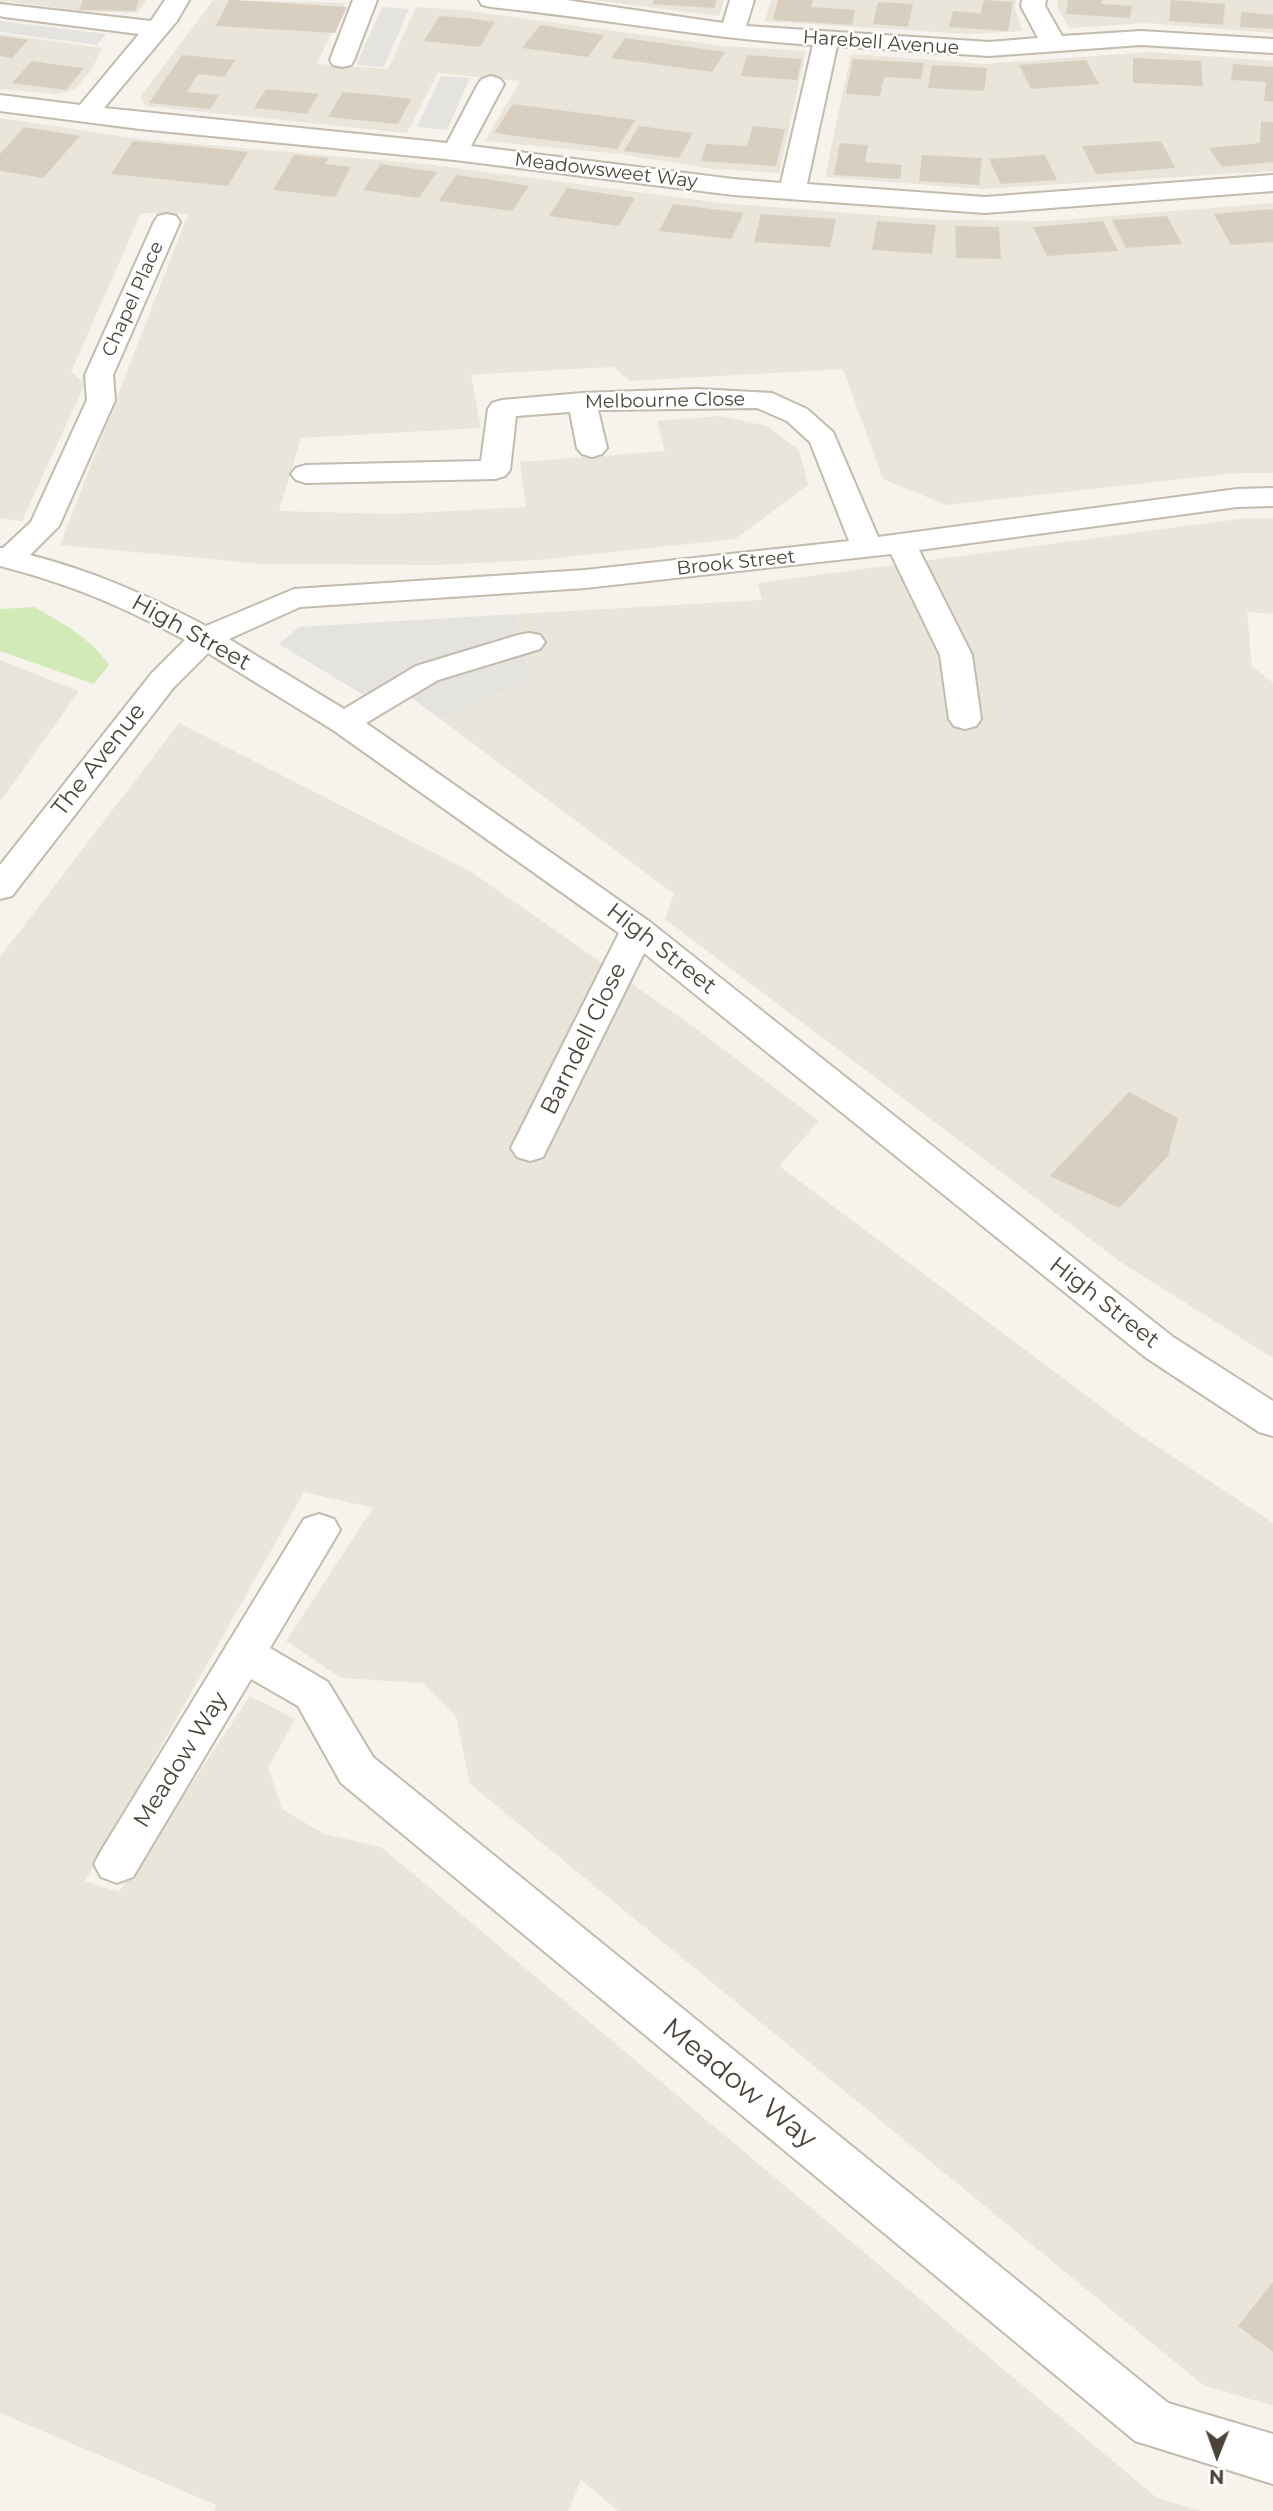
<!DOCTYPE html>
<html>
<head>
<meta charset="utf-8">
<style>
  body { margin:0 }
  #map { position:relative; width:1273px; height:2511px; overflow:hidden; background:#f6f3ec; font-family:Montserrat,sans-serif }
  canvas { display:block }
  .north { position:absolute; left:1182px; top:2420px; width:70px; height:70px; -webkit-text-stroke:5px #fff; paint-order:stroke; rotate:181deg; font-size:19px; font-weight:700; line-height:28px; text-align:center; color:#4b4439 }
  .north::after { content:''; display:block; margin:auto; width:24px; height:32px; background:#4b4439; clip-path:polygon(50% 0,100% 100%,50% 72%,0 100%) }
</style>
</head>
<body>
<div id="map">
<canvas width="1273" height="2511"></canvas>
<div class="north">N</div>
</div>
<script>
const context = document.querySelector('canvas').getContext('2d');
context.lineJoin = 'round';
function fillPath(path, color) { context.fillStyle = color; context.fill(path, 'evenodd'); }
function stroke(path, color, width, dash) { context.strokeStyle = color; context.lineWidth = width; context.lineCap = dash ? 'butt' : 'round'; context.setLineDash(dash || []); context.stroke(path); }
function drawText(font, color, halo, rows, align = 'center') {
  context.font = font + ' Montserrat,sans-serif'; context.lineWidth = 5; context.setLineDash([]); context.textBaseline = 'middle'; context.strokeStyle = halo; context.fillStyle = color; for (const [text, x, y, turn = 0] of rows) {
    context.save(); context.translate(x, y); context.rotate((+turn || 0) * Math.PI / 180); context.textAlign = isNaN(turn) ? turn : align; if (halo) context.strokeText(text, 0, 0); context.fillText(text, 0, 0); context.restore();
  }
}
const residential = new Path2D(`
  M0,0H147L137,13L78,11L5,1L0,6Z
  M217,0L345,3L317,64L388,69L416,7L462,10L723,46L806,51L779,173L713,169L620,154L485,141L520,81L438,73L407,133L146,106L140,97L212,2Z
  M593,0H724L719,16Z
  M771,0H1016L1015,8L1022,31L968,34L765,21Z
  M1058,0H1273V33L1145,23L1070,28L1057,8Z
  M0,34L102,48L91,71L74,90L55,94L0,89Z
  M1150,52L1273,61V171L982,189L825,177L851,54L984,64Z
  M0,118L140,139L425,164L721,203L939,220L1049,221L1273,203V473H1238L946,505L883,479L843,369L630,381L613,367L481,374L471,375L481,428L301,438L279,511L394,514L526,507L520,462L665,451L657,421L720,416L767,426L799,450L808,485L735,539L537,560L438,565L263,564L60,545L188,214L141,213L71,372L85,384L22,521L0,518Z
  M1246,518H1273V614L1247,612L1252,666L1273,683V1358L1119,1261L665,919L674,894L440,719L530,680L517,614L762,600L758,583Z
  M0,660L79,691L0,802Z
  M179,723L470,871L694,1027L819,1121L779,1166L1134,1431L1273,1523V2406L1203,2385L470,1784L456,1716L423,1683L341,1678L286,1641L373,1508L304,1492L85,1881L119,1892L250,1696L295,1719L268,1768L282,1809L324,1834L381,1847L1157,2498L1202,2511H618L581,2480L568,2511H214L216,2505L0,2413V957Z`);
const green = new Path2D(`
  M34,607C63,623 90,638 109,665L94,684L0,651V609Z`);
const parking = new Path2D(`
  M382,7L409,9L384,67L356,65Z
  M0,21L106,34L97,45L0,32Z
  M441,76L470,78L447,130L417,127Z
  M517,614L530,680L440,719L409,696L385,708L279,644L299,627Z`);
const building = new Path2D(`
  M83,0H139L135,11L79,10Z
  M229,0H233L347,7L335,33L216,26Z
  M654,0H717L714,8L652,4Z
  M778,0H813L811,7L855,10L852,25L773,20Z
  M984,0L1013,2L1008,31L949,27L953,11L981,13Z
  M1068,0H1102L1101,4L1132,6L1130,18L1066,14Z
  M1171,0L1225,4L1223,25L1169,21Z
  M878,2L913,4L908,27L873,24Z
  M1241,12L1273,15V29L1240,27Z
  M439,16L467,18L495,22L480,47L424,41Z
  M540,25L604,35L588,57L522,48Z
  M0,36L28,40L12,58L0,56Z
  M625,38L725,52L712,72L611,58Z
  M182,55L235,60L224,77L198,74L187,92L219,95L210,109L149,103Z
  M747,55L802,59L797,80L741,76Z
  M1133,58L1201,61L1203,86L1133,83Z
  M853,59L924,63L921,79L884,77L880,96L846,94Z
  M1086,60L1099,84L1031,89L1019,65Z
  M32,61L58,65L84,68L66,90L12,83Z
  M1233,64L1273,67V102L1264,101L1266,82L1231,80Z
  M932,65L987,68L984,91L928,88Z
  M266,89L319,94L307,114L254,108Z
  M343,92L377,95L411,99L398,124L328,117Z
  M513,104L635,120L617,149L494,133Z
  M1261,121L1273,122V162L1222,167L1209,148L1260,143Z
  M639,126L693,133L679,158L624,151Z
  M753,126L785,129L776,166L701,161L706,144L747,146Z
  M24,127L80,136L43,178L0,171V154Z
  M133,141L191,146L248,152L228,186L111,174Z
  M1161,141L1175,168L1096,174L1082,146Z
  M840,143L868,145L865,162L902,165L900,179L834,175Z
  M294,155L328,158L325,164L351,167L335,197L273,190Z
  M922,155L982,158L979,185L919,181Z
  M1045,155L1057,180L1001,184L989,159Z
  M381,164L437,172L419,198L363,190Z
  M456,175L493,180L529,186L512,211L439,201Z
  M567,188L635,198L619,226L549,216Z
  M673,204L744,213L731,239L659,231Z
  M1273,209V242L1231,245L1214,214Z
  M761,214L836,219L830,247L754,242Z
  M1167,216L1182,244L1126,248L1112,220Z
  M877,221L936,225L932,254L872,250Z
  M1103,221L1118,251L1047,256L1033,227Z
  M955,226L999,227L1001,259L956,258Z
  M1129,1092L1178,1118L1168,1156L1119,1208L1050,1176Z
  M1273,2282V2352L1238,2326Z`);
const minor = new Path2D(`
  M165,0H189L177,21L104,108L447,143L478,84L482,79L491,76L500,79L504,84L471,146L733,179L781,183L813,45C705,38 599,18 491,7L482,5L479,0H566L723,23L730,0H754L746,26L989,42L1038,38L1021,6L1022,0H1046L1045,6L1062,36L1141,31L1273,39V53L1141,45L989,56L837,46L807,184L985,197L1273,175V191L985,213L733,195L455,160L140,129L0,111V95L80,105L139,34L4,17L0,16V4L151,21Z
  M353,0H377L354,60L351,65L342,67L333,65L330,60Z
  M167,214L176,216L180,222L113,375L115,400L59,526L30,555C93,571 149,596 206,626L294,589L585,570L849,541L810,442L787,421L757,408L598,410L607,448L602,454L592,457L582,454L577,448L570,412L516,416L510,470L505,476L495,479L306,483L296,480L291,474L296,468L306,465L481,461L488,409L492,403L502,400L582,393L697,389L772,393L807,409L833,432L878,537L1237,489L1273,488V506L1237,507L919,550L972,655L981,719L976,726L965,729L954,726L949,719L940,655L891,554L585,588L300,607L229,639L344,709L416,666L518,635L529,633L540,635L545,642L540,649L438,680L366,723L650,922L1173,1337L1273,1401V1436L1259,1432L1145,1357L644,953L543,1157L530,1161L517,1157L511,1148L619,933L333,730L208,653L174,687L12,896L0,899V865L152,673L185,640C122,606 70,584 0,566V548H3L31,522L87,400L85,375L154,222L158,216Z
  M319,1514L334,1519L340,1530L270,1648L328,1682L373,1757L1168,2403L1273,2434V2484L1135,2441L341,1783L298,1706L251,1679L133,1877L117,1883L101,1877L94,1864L101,1851L304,1519Z`);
const farStreetnames = [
  ["Harebell Avenue",881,43,4],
  ["Meadowsweet Way",606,171,7],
  ["Chapel Place",133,299,-66],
  ["Melbourne Close",665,401,-1],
  ["Brook Street",736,563,-6]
];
const streetNames = [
  ["High Street",191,633,29],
  ["The Avenue",99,760,-52],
  ["High Street",661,949,38],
  ["Barndell Close",584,1039,-64],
  ["High Street",1104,1303,38],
  ["Meadow Way",181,1760,-58]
];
const nearStreetnames = [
  ["Meadow Way",739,2084,39]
];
fillPath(residential, '#eae5da');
fillPath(green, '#d2eab5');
fillPath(parking, '#e5e3e0');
fillPath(building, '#d8cfc1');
stroke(minor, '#c2bbae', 4);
fillPath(minor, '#fff');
drawText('19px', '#4b4439', '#fff', farStreetnames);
drawText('23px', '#4b4439', '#fff', streetNames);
drawText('28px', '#4b4439', '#fff', nearStreetnames);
</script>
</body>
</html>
